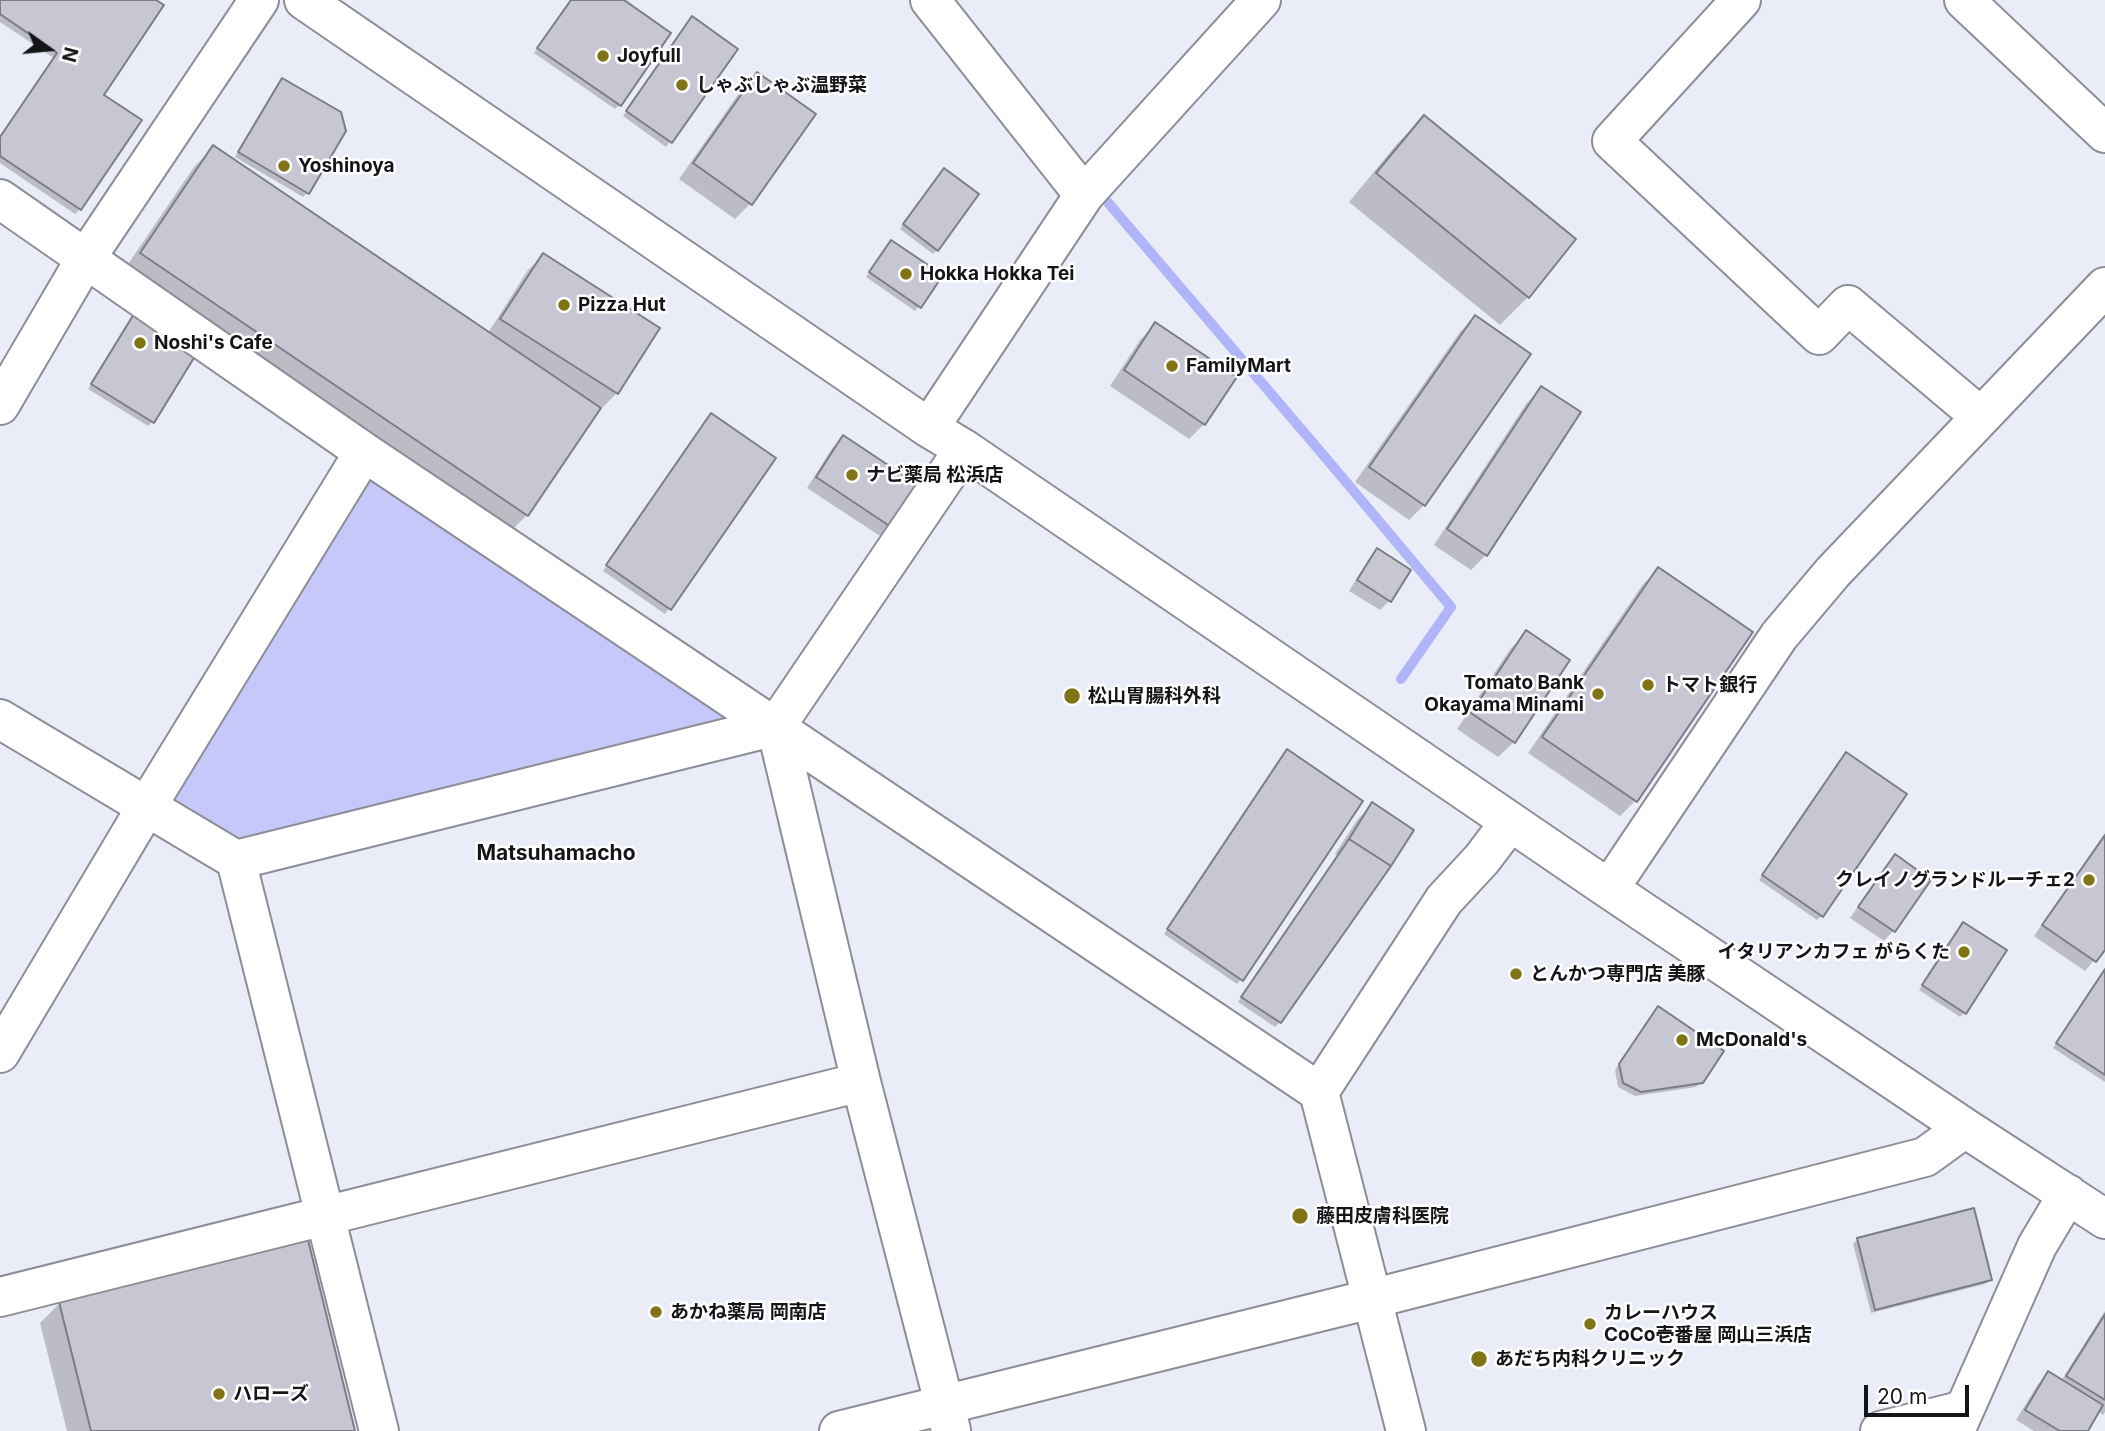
<!DOCTYPE html>
<html>
<head>
<meta charset="utf-8">
<style>
  body { margin:0 }
  #map { position:relative; width:2105px; height:1431px; overflow:hidden; background:#eaecf7; font-family:Inter,sans-serif }
  canvas { display:block }
  .north { position:absolute; left:14px; top:14px; width:70px; height:70px; -webkit-text-stroke:5px #fff; paint-order:stroke; rotate:105deg; font-size:19px; font-weight:700; line-height:28px; text-align:center; color:#141518 }
  .north::after { content:''; display:block; margin:auto; width:24px; height:32px; background:#141518; clip-path:polygon(50% 0,100% 100%,50% 72%,0 100%) }
  .scale { position:absolute; left:1864px; top:1385px; width:105px; height:32px; box-sizing:border-box; border:4px solid #141518; border-top:0; padding-left:9px; font-size:21px; line-height:24px; white-space:nowrap; color:#141518; -webkit-text-stroke:5px #fff; paint-order:stroke }
</style>
</head>
<body>
<div id="map">
<canvas width="2105" height="1431"></canvas>
<div class="north">N</div>
<div class="scale">20 m</div>
</div>
<script>
const context = document.querySelector('canvas').getContext('2d');
context.lineJoin = 'round';
function fillPath(path, color) { context.fillStyle = color; context.fill(path, 'evenodd'); }
function stroke(path, color, width, dash) { context.strokeStyle = color; context.lineWidth = width; context.lineCap = dash ? 'butt' : 'round'; context.setLineDash(dash || []); context.stroke(path); }
function drawText(font, color, halo, rows, align = 'center') {
  context.font = font + ' Inter,"Noto Sans JP",sans-serif'; context.lineWidth = 5; context.setLineDash([]); context.textBaseline = 'middle'; context.strokeStyle = halo; context.fillStyle = color; for (const [text, x, y, turn = 0] of rows) {
    context.save(); context.translate(x, y); context.rotate((+turn || 0) * Math.PI / 180); context.textAlign = isNaN(turn) ? turn : align; if (halo) context.strokeText(text, 0, 0); context.fillText(text, 0, 0); context.restore();
  }
}
const green = new Path2D(`
  M360,474L732,716L729,725L236,842L175,806L172,792Z`);
const shadow = new Path2D(`
  M0,0H153L101,95L80,209L75,214L0,163V138L54,58L0,22Z
  M571,0H621L620,105L615,109L534,53Z
  M688,23L736,50L666,147L623,116Z
  M757,74L814,114L750,204L735,219L679,179L742,89Z
  M278,85L307,193L303,197L235,157Z
  M1424,117L1528,297L1500,325L1349,202L1396,145Z
  M214,147L488,333L528,270L543,255L657,329L617,393L602,408L600,407L527,515L507,535L122,273L194,167Z
  M939,175L937,250L933,254L900,229Z
  M887,246L941,276L915,311L866,277Z
  M137,311L152,422L148,426L88,389Z
  M1475,317L1424,505L1409,520L1355,482L1460,332Z
  M1156,324L1204,424L1189,439L1110,386L1140,340Z
  M1541,388L1486,555L1471,570L1434,545L1526,404Z
  M706,420L773,458L665,614L603,571Z
  M843,438L890,526L880,536L807,488L833,447Z
  M1378,550L1390,600L1380,610L1349,591L1368,560Z
  M1659,569L1751,633L1635,801L1620,816L1528,753L1643,584Z
  M1527,633L1514,742L1498,757L1457,729L1511,648Z
  M1283,756L1241,979L1237,984L1164,934Z
  M1842,759L1822,916L1817,920L1759,880Z
  M1372,805L1280,1022L1275,1027L1238,1002L1337,856L1335,854L1357,820Z
  M2105,833V947L2085,971L2034,936Z
  M1895,857L1929,881L1893,931L1884,941L1850,918L1885,867Z
  M1959,928L1964,1013L1960,1017L1919,990Z
  M2105,969V1082L2053,1048Z
  M1654,1013L1701,1082L1696,1087L1635,1096L1618,1087L1615,1070Z
  M1858,1239L1990,1280L1985,1284L1871,1313L1853,1244Z
  M60,1303L353,1431H67L40,1323Z
  M2105,1311V1412L2103,1415L2098,1411L2086,1431H2034L2016,1420L2038,1384L2048,1374L2061,1381Z`);
const stream = new Path2D(`
  M1105,199L1325,457L1451,607L1401,679`);
const building = new Path2D(`
  M0,0H156L164,5L104,95L142,120L81,210L0,156V137L57,53L0,14Z
  M571,0H624L671,33L621,106L537,48Z
  M692,16L738,49L672,143L626,111Z
  M757,72L816,114L752,205L693,163Z
  M282,78L341,112L346,131L309,194L238,152Z
  M1424,115L1576,239L1529,298L1376,173Z
  M213,145L601,408L528,516L140,253Z
  M944,168L979,194L938,251L903,224Z
  M891,240L943,275L921,308L869,272Z
  M543,253L660,328L618,394L500,319Z
  M137,309L200,348L154,423L91,384Z
  M1475,315L1531,354L1425,506L1369,467Z
  M1155,322L1237,377L1205,425L1124,370Z
  M1541,386L1581,412L1487,556L1447,529Z
  M711,413L776,458L671,610L606,565Z
  M843,435L918,485L891,527L816,477Z
  M1377,548L1411,570L1391,602L1357,580Z
  M1658,567L1753,632L1637,802L1542,737Z
  M1526,630L1570,660L1515,743L1471,713Z
  M1287,749L1363,801L1243,981L1167,929Z
  M1846,752L1907,794L1823,917L1762,875Z
  M1372,802L1414,830L1391,866L1349,839Z
  M2105,835V950L2096,962L2042,925Z
  M1349,839L1391,866L1281,1023L1241,997Z
  M1895,854L1931,880L1895,932L1858,907Z
  M1963,922L2007,950L1966,1014L1922,985Z
  M2105,969V1075L2056,1043Z
  M1658,1006L1724,1051L1703,1083L1641,1092L1623,1083L1619,1064Z
  M1974,1208L1992,1280L1875,1310L1857,1238Z
  M308,1240L355,1431H91L59,1302Z
  M2105,1314V1400L2066,1376Z
  M2048,1371L2103,1405L2088,1431H2060L2025,1410Z`);
const minor = new Path2D(`
  M304,0L929,428L964,449L1609,889L1965,1128L2105,1219
  M930,0L1084,195
  M1741,0L1612,141L1819,335L1848,305L1981,417
  M1964,0L2105,133
  M0,199L364,452L1319,1092L1406,1431
  M0,405L86,258L259,0
  M929,428L1084,195L1261,0
  M0,719L236,860L379,1431
  M776,726L861,1082L951,1430
  M236,860L776,726L964,449
  M1609,889L1779,636L1833,572L2105,287
  M0,1053L147,806L364,452
  M1319,1092L1444,900L1482,859L1510,822
  M0,1297L861,1082
  M839,1431L1371,1299L1925,1157L1965,1128
  M1880,1431L1964,1410
  M1955,1431L2037,1246L2068,1194`);
const markers = [
  [603,56,7,"#817417"],
  [682,85,7,"#817417"],
  [284,166,7,"#817417"],
  [906,274,7,"#817417"],
  [564,305,7,"#817417"],
  [140,343,7,"#817417"],
  [1172,366,7,"#817417"],
  [852,475,7,"#817417"],
  [1648,685,7,"#817417"],
  [1598,694,7,"#817417"],
  [1072,696,9,"#817417"],
  [2089,880,7,"#817417"],
  [1964,952,7,"#817417"],
  [1516,974,7,"#817417"],
  [1682,1040,7,"#817417"],
  [1300,1216,9,"#817417"],
  [656,1312,7,"#817417"],
  [1590,1324,7,"#817417"],
  [1479,1359,9,"#817417"],
  [219,1394,7,"#817417"]
];
const poiNames = [
  ["Joyfull",617,56],
  ["しゃぶしゃぶ温野菜",696,85],
  ["Yoshinoya",298,166],
  ["Hokka Hokka Tei",920,274],
  ["Pizza Hut",578,305],
  ["Noshi's Cafe",154,343],
  ["FamilyMart",1186,366],
  ["ナビ薬局 松浜店",866,475],
  ["Tomato Bank",1584,683,"right"],
  ["Okayama Minami",1584,705,"right"],
  ["トマト銀行",1662,685],
  ["松山胃腸科外科",1088,696],
  ["クレイノグランドルーチェ2",2075,880,"right"],
  ["イタリアンカフェ がらくた",1950,952,"right"],
  ["とんかつ専門店 美豚",1530,974],
  ["McDonald's",1696,1040],
  ["藤田皮膚科医院",1316,1216],
  ["あかね薬局 岡南店",670,1312],
  ["カレーハウス",1604,1313],
  ["CoCo壱番屋 岡山三浜店",1604,1335],
  ["あだち内科クリニック",1495,1359],
  ["ハローズ",233,1394]
];
const neighbourhoodNames = [
  ["Matsuhamacho",556,854]
];
fillPath(green, '#c5c8f9');
fillPath(shadow, '#0003');
stroke(stream, '#b0b4f8', 10);
fillPath(building, '#c6c7d2');
stroke(building, '#7b7c86', 2);
stroke(minor, '#8c8d97', 42);
stroke(minor, '#fff', 38);
for (const [x, y, r, color] of markers) { const dot = new Path2D(); dot.arc(x, y, r, 0, 2 * Math.PI); context.fillStyle = color; context.fill(dot); stroke(dot, '#fff', 2.5); }
drawText('bold 19px', '#141518', '#fff', poiNames, 'left');
drawText('bold 21px', '#141518', '#fff', neighbourhoodNames);
</script>
</body>
</html>
